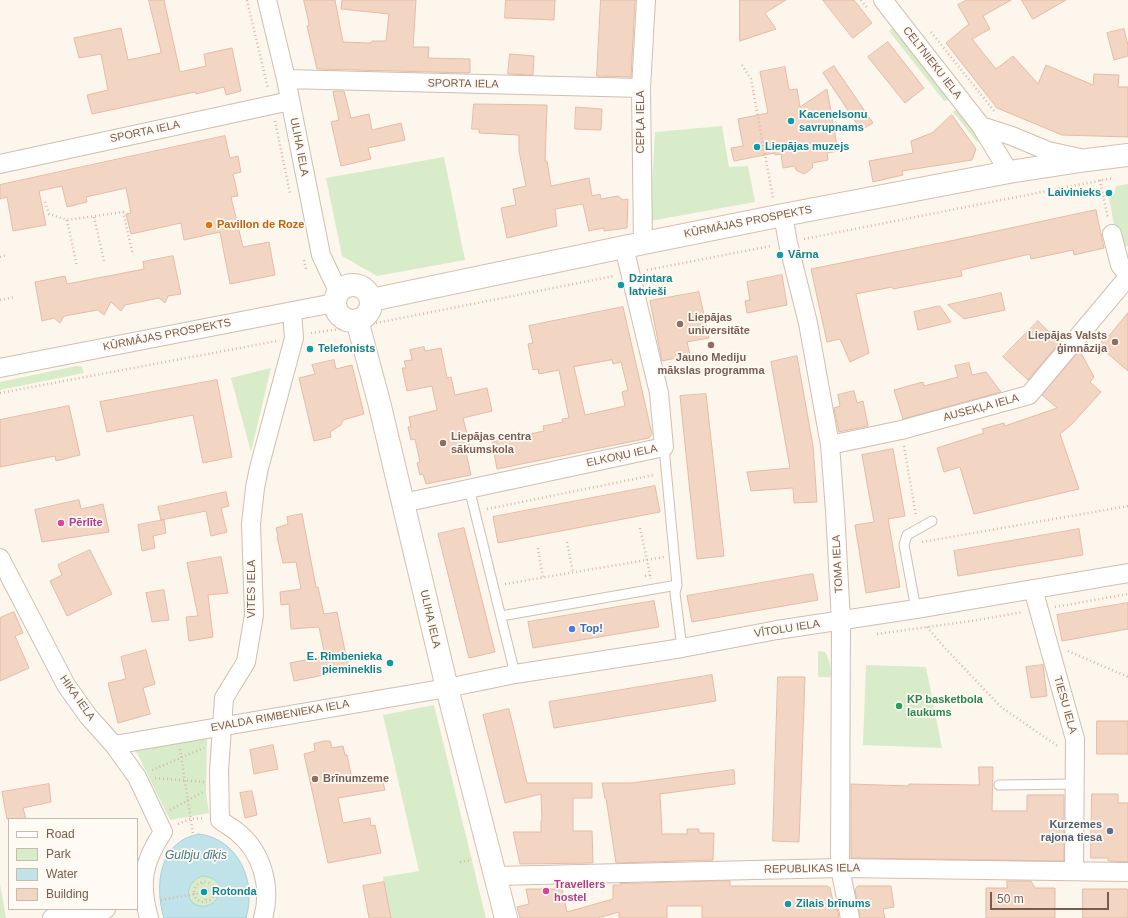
<!DOCTYPE html>
<html>
<head>
<meta charset="utf-8">
<style>
  body { margin:0 }
  #map { position:relative; width:1128px; height:918px; overflow:hidden; background:#fdf6ec; font-family:Arial,sans-serif }
  canvas { display:block }
  .legend { position:absolute; left:8px; top:818px; width:130px; height:92px; box-sizing:border-box; background:#fffaf3; border:1px solid #cabbb1; margin:0; padding:5px 7px; list-style:none; font-size:12px; color:#7a5c4d }
  .legend li { display:flex; align-items:center; gap:8px; height:20px }
  .legend b { width:20px; border:1px solid #cabbb1 }
  .scale { position:absolute; left:990px; top:892px; width:119px; height:18px; box-sizing:border-box; border:2px solid #7a5c4d; border-top:0; padding-left:5px; font-size:12px; line-height:14px; white-space:nowrap; color:#7a5c4d; -webkit-text-stroke:3px #fffaf3; paint-order:stroke }
</style>
</head>
<body>
<div id="map">
<canvas width="1128" height="918"></canvas>
<ul class="legend">
<li><b style="height:5px;background:#fff"></b>Road</li>
<li><b style="height:11px;background:#d8ecc9"></b>Park</li>
<li><b style="height:11px;background:#bfe3e8"></b>Water</li>
<li><b style="height:11px;background:#f3d5c3"></b>Building</li>
</ul>
<div class="scale">50 m</div>
</div>
<script>
const context = document.querySelector('canvas').getContext('2d');
context.lineJoin = 'round';
function fillPath(path, color) { context.fillStyle = color; context.fill(path, 'evenodd'); }
function stroke(path, color, width, dash) { context.strokeStyle = color; context.lineWidth = width; context.lineCap = dash ? 'butt' : 'round'; context.setLineDash(dash || []); context.stroke(path); }
function drawText(font, color, halo, rows, align = 'center') {
  context.font = font + ' Arial,sans-serif'; context.lineWidth = 3.5; context.setLineDash([]); context.textBaseline = 'middle'; context.strokeStyle = halo; context.fillStyle = color; for (const [text, x, y, turn = 0] of rows) {
    context.save(); context.translate(x, y); context.rotate((+turn || 0) * Math.PI / 180); context.textAlign = isNaN(turn) ? turn : align; if (halo) context.strokeText(text, 0, 0); context.fillText(text, 0, 0); context.restore();
  }
}
const green = new Path2D(`
  M891,29H894L949,99L948,100L944,101L889,31Z
  M957,109C965,112 976,134 981,142H977L953,112Z
  M722,126L729,167L748,166L755,202L650,221L655,132Z
  M444,157L465,260L377,276L342,256L326,178Z
  M1128,184V246H1118L1109,198L1114,193L1116,186Z
  M76,366L82,367L84,373L0,390V382Z
  M271,368L251,452L231,378Z
  M818,651L825,652C830,660 831,669 831,677H818Z
  M866,665L926,667L942,748L863,745Z
  M434,705L486,918H391L383,877L419,871L383,715Z
  M207,738L206,793L209,813L170,820L136,751Z
  M188 892a16 16 0 1 1 32 0a16 16 0 1 1-32 0Z
  M0,884L6,918H0Z`);
const water = new Path2D(`
  M199,834C239,839 257,882 246,918H164C154,885 159,841 199,834ZM202,876C236,878 215,918 193,903C183,893 191,880 202,876Z`);
const building = new Path2D(`
  M149,0H164L180,72L206,66L204,54L232,48L241,91L226,95L224,87L196,94V92L190,93L92,114L87,95L108,90L101,54L79,58L74,38L121,28L128,60L161,53Z
  M304,0H335L343,42L369,43L372,42V41H386L389,14L341,9L342,0H416L413,47H429L428,58L470,59V73L317,69L307,26L309,25Z
  M506,0H555L554,20L505,18Z
  M601,0H635L631,77L597,76Z
  M740,0H786L765,13L776,29L740,41Z
  M823,0H854L872,23L853,38Z
  M967,0H1011L983,16L990,29L972,39L996,69L1013,56L1038,84L1046,65L1093,85L1094,74L1119,75L1118,87H1128V137L1062,135L997,108L946,43L969,24L958,5Z
  M1022,0H1066L1033,19Z
  M1124,29L1128,45V56L1114,60L1107,33Z
  M888,42L924,88L905,103L868,57Z
  M510,54L534,56L533,75L508,74Z
  M834,66L873,123L861,130L823,73Z
  M785,67L789,90L797,89L800,107L827,89L838,151L827,153L828,160L812,163L813,167L809,171L804,174L796,170L795,166L783,168L781,154L775,155V153L734,161L731,148L743,146L738,119L768,113L760,72Z
  M337,91H344L351,118L369,114L372,130L401,123L405,140L368,148L371,159L341,166L331,122L339,120L333,92Z
  M474,104L547,105L545,161H547L551,186L589,178L592,196L600,194L601,199L618,196L623,200L628,199L627,228L604,231V228L589,231L583,204L555,209L557,226L507,238L501,208L516,205L513,189L526,186L519,151V135L479,133V129H472Z
  M576,107L602,109L601,130L575,129Z
  M952,115L976,149L972,160L902,171L903,175L873,182L869,161L913,153L911,141L932,133Z
  M225,136L230,158L238,156L241,172L233,174L238,196L231,197L243,247L269,242L275,275L230,284L220,232L184,240L181,223L131,234L126,214L131,213L126,188L86,197L87,202L67,207L62,186L39,191L46,225L13,231L7,197L0,199V185Z
  M1096,210L1104,248L1074,255L1073,250L1031,259L1030,254L961,270L962,276L893,289L892,287L856,294L869,353L850,362L840,339L827,342L811,269L955,240Z
  M173,256L181,294L168,296L165,303L159,298L125,305L121,311L111,302L104,315L98,310L64,316L60,323L54,318L42,321L35,282L65,276L67,284L144,269L143,262Z
  M782,275L787,305L747,313L745,301L750,300L747,282Z
  M699,292L709,338L687,342L690,355L662,361L650,301Z
  M1001,293L1005,310L964,319L948,305Z
  M940,306L951,322L918,330L914,312Z
  M623,307L652,434L649,438L497,469L492,442L544,431L543,426L563,422L562,419L569,418L559,370L539,374L538,369L533,370L528,344L533,343L529,326ZM612,360L613,364L621,362L628,390L622,392L625,406L585,415L574,367Z
  M1128,313V371L1100,347L1102,340L1108,337Z
  M1038,321L1060,342L1028,380L1003,357Z
  M424,347L425,351L441,348L447,378L451,377L455,395L487,388L492,411L463,418L470,446L465,448L471,475L426,484L423,474L420,475L417,463L420,462L415,439L411,440L408,427H411L409,417L437,410L432,386L407,391L402,368H406L404,361L412,360L410,350Z
  M1080,351L1094,377L1090,382L1101,392L1072,424L1060,434L1079,489L974,514L960,467L944,472L937,448L984,433L982,429L1004,423L1005,426L1057,408L1042,395Z
  M797,356L813,446L817,502L794,503L793,488L751,491L747,472L790,468L771,362Z
  M334,360L336,369L352,365L364,414L343,420L341,425L330,432L331,437L314,441L299,378L315,374L312,365Z
  M969,363L972,375L986,372L1001,392L903,419L894,390L923,382L924,386L958,377L955,366Z
  M217,380L232,457L203,463L193,415L107,432L100,402Z
  M854,391L857,403L863,401L868,426L839,432L834,408L840,406L838,395Z
  M706,394L724,556L697,559L680,396Z
  M69,406L80,455L56,461L55,456L0,467V420Z
  M893,449L905,516L888,519L900,587L866,593L855,525L874,522L862,455Z
  M655,486L660,512L498,543L493,517Z
  M226,492L229,506L221,508L227,532L211,536L206,511L161,520L158,507Z
  M79,500L81,509L103,504L109,532L42,542L35,510Z
  M302,514L316,587H318L324,614L337,612L349,670L294,681L290,663L325,656L319,627L291,629L289,604L281,605L280,592L301,589L296,562L283,563L277,537L278,536L276,528L288,524L287,517Z
  M164,520L166,533L153,536L155,548L142,551L138,525Z
  M464,528L495,652L469,658L438,534Z
  M1079,529L1083,555L958,576L954,551Z
  M90,550L112,594L67,616L50,581L62,575L58,565Z
  M221,557L228,593L208,595L213,637L189,641L186,617L198,616L187,563Z
  M813,574L818,600L692,622L687,596Z
  M164,590L169,620L152,622L146,593Z
  M654,601L659,627L533,648L528,622Z
  M1128,603V629L1062,641L1057,615Z
  M14,612L23,633L15,636L29,668L0,681V618Z
  M146,650L155,684L143,688L150,714L118,723L108,683L126,679L121,657Z
  M1043,665L1047,696L1031,698L1026,667Z
  M712,675L716,701L554,728L549,702Z
  M778,677H805L799,842L773,841Z
  M509,709L527,783H592V798H573V831H592L593,863L520,864L513,832H541V821H542L541,794L505,803L483,715Z
  M1097,721H1128V754H1097Z
  M324,741H330L332,748L343,746L345,755H347L353,783L382,778L385,790L338,798L343,823L370,818L371,826L375,825L381,853L328,863L304,754L315,751L314,744Z
  M273,745L278,769L254,774L250,750Z
  M979,767H993L992,811H1027V795H1064V861L851,858V784L909,786V784L979,785Z
  M734,770L735,784L660,794L662,834H687V829H699V833H714L713,860L616,863L606,798H605L602,783H631Z
  M49,784L51,802L23,808L26,819H7L2,792Z
  M252,791L257,815L245,818L240,793Z
  M1092,794H1118V803H1128V862L1108,861V858H1091Z
  M730,881V886H827L830,888L835,910L837,908L839,918H702V906H667V918H619V912L598,918H520L517,907L529,904L526,889H562L567,912L613,899V885H620V884Z
  M1007,881H1031L1035,888H1055V918H986V888H1007Z
  M384,882L391,918H369L363,886Z
  M858,886H891L894,907L883,909L885,918H860L855,890Z
  M1083,889H1127L1128,890V918H1083Z`);
const path = new Path2D(`
  M247,0L268,89
  M861,0L868,9
  M931,32L995,112
  M742,65L751,79L773,198
  M275,121L290,193
  M1100,180L1108,219
  M45,202L49,214L67,220L123,212L133,255
  M94,217L104,261
  M67,220L77,267
  M804,239L1113,178
  M0,257L7,255
  M304,260L306,269
  M647,270L771,246
  M0,300L15,297
  M376,323L614,276
  M311,333L341,329
  M0,393L277,341
  M904,446L916,516
  M487,509L654,475
  M640,528L651,579
  M567,542L573,572
  M922,542L1128,506
  M538,548L543,578
  M645,576L651,575
  M505,584L664,557
  M1055,607L1128,594
  M927,627L944,647L1001,707L1059,747
  M877,634L978,620L1023,612
  M1068,651L1128,677
  M180,749L193,834
  M152,770L204,748
  M155,778L204,782
  M170,810L203,792
  M178,824L190,819L204,818
  M460,862L472,860
  M194 892a10 10 0 1 1 20 0a10 10 0 1 1-20 0Z
  M202,883L204,889
  M208,891L214,890
  M205,895L206,902
  M161,900L201,893`);
const lane = new Path2D(`
  M664,447L677,585L675,593L682,648
  M469,488L515,674
  M916,609L904,545L907,535L932,521
  M501,616L677,585
  M999,785L1076,784`);
const street = new Path2D(`
  M267,0L286,79L321,255L338,291
  M883,0L981,126L1009,172
  M286,79L641,88
  M981,126L1012,136L1048,151L1080,158
  M0,164L290,101
  M783,215L788,243L808,323L830,445L835,511L841,621L840,868L850,918
  M1112,234L1120,265L1128,275
  M643,243L641,88L646,0
  M0,368L334,303
  M830,445L901,430L1029,395L1128,277
  M403,503L664,447L659,393L624,247
  M0,558L66,685L88,716L114,745L137,777L163,832C143,862 139,883 149,918
  M1033,589L1075,739L1074,871
  M114,745L447,688L515,674L682,648L777,630L916,609L1128,573
  M495,876L840,868L1128,872
  M52,918L106,909
  M263,918C272,887 262,851 236,831C231,827 225,824 220,820L219,771L224,698L246,662L254,615L251,524L255,488L259,468L294,338L292,311`);
const secondary = new Path2D(`
  M335 303a18 18 0 1 1 36 0a18 18 0 1 1-36 0Z
  M371,300L624,247L783,215L1009,172L1087,160L1128,155
  M357,320L379,402L447,688L506,918`);
const markers = [
  [791,121,4,"#0f9aa8"],
  [757,147,4,"#0f9aa8"],
  [1109,193,4,"#0f9aa8"],
  [209,225,4,"#e8710a"],
  [780,255,4,"#0f9aa8"],
  [621,285,4,"#0f9aa8"],
  [680,324,4,"#8d6e63"],
  [1115,342,4,"#8d6e63"],
  [711,345,4,"#8d6e63"],
  [310,349,4,"#0f9aa8"],
  [443,443,4,"#8d6e63"],
  [61,523,4,"#d1479c"],
  [572,629,4,"#3f7fe0"],
  [390,663,4,"#0f9aa8"],
  [899,706,4,"#2e9e5b"],
  [315,779,4,"#8d6e63"],
  [1110,831,4,"#5c6f8a"],
  [546,891,4,"#d1479c"],
  [204,892,4,"#0f9aa8"],
  [788,904,4,"#0f9aa8"]
];
const streetNames = [
  ["CELTNIEKU IELA",932,63,52],
  ["SPORTA IELA",463,84,1],
  ["CEPĻA IELA",641,122,-90],
  ["SPORTA IELA",145,132,-12],
  ["ULIHA IELA",299,147,79],
  ["KŪRMĀJAS PROSPEKTS",748,222,-11],
  ["KŪRMĀJAS PROSPEKTS",167,335,-11],
  ["AUSEKĻA IELA",981,408,-15],
  ["ELKOŅU IELA",622,456,-12],
  ["TOMA IELA",838,564,-93],
  ["VITES IELA",252,589,-90],
  ["ULIHA IELA",430,619,77],
  ["VĪTOLU IELA",787,629,-9],
  ["HIKA IELA",77,698,55],
  ["TIESU IELA",1065,705,74],
  ["EVALDA RIMBENIEKA IELA",280,716,-10],
  ["REPUBLIKAS IELA",812,869,-1]
];
const cultureNames = [
  ["Kacenelsonu",799,115],
  ["savrupnams",799,128],
  ["Liepājas muzejs",765,147],
  ["Laivinieks",1101,193,"right"],
  ["Vārna",788,255],
  ["Dzintara",629,279],
  ["latvieši",629,292],
  ["Telefonists",318,349],
  ["E. Rimbenieka",382,657,"right"],
  ["piemineklis",382,670,"right"],
  ["Rotonda",212,892],
  ["Zilais brīnums",796,904]
];
const foodNames = [
  ["Pavillon de Roze",217,225]
];
const educationNames = [
  ["Liepājas",688,318],
  ["universitāte",688,331],
  ["Liepājas Valsts",1107,336,"right"],
  ["ģimnāzija",1107,349,"right"],
  ["Jauno Mediju",711,358,"center"],
  ["mākslas programma",711,371,"center"],
  ["Liepājas centra",451,437],
  ["sākumskola",451,450],
  ["Brīnumzeme",323,779]
];
const hotelNames = [
  ["Pērlīte",69,523],
  ["Travellers",554,885],
  ["hostel",554,898]
];
const shopNames = [
  ["Top!",580,629]
];
const leisureNames = [
  ["KP basketbola",907,700],
  ["laukums",907,713]
];
const serviceNames = [
  ["Kurzemes",1102,825],
  ["rajona tiesa",1102,838]
];
const waterNames = [
  ["Gulbju dīķis",196,856]
];
fillPath(green, '#d8ecc9');
fillPath(water, '#bfe3e8');
stroke(water, '#a5d3da', 1);
fillPath(building, '#f3d5c3');
stroke(building, '#e6bba3', 1);
stroke(lane, '#d1beb0', 11);
stroke(street, '#d1beb0', 20);
stroke(secondary, '#d6c0b0', 24);
stroke(path, '#d9b8a5', 2.5, [1, 3]);
stroke(lane, '#fff', 9);
stroke(street, '#fff', 18);
stroke(secondary, '#fff', 22);
for (const [x, y, r, color] of markers) { const dot = new Path2D(); dot.arc(x, y, r, 0, 2 * Math.PI); context.fillStyle = color; context.fill(dot); stroke(dot, '#fffaf3', 1.5); }
drawText('11px', '#7a5c4d', '#fffaf3', streetNames);
drawText('bold 11px', '#0d838f', '#fffaf3', cultureNames, 'left');
drawText('bold 11px', '#c56008', '#fffaf3', foodNames, 'left');
drawText('bold 11px', '#785e54', '#fffaf3', educationNames, 'left');
drawText('bold 11px', '#b23c85', '#fffaf3', hotelNames, 'left');
drawText('bold 11px', '#366cbe', '#fffaf3', shopNames, 'left');
drawText('bold 11px', '#27864d', '#fffaf3', leisureNames, 'left');
drawText('bold 11px', '#4e5e75', '#fffaf3', serviceNames, 'right');
drawText('italic 12px', '#437c86', '#fffaf3', waterNames);
</script>
</body>
</html>
